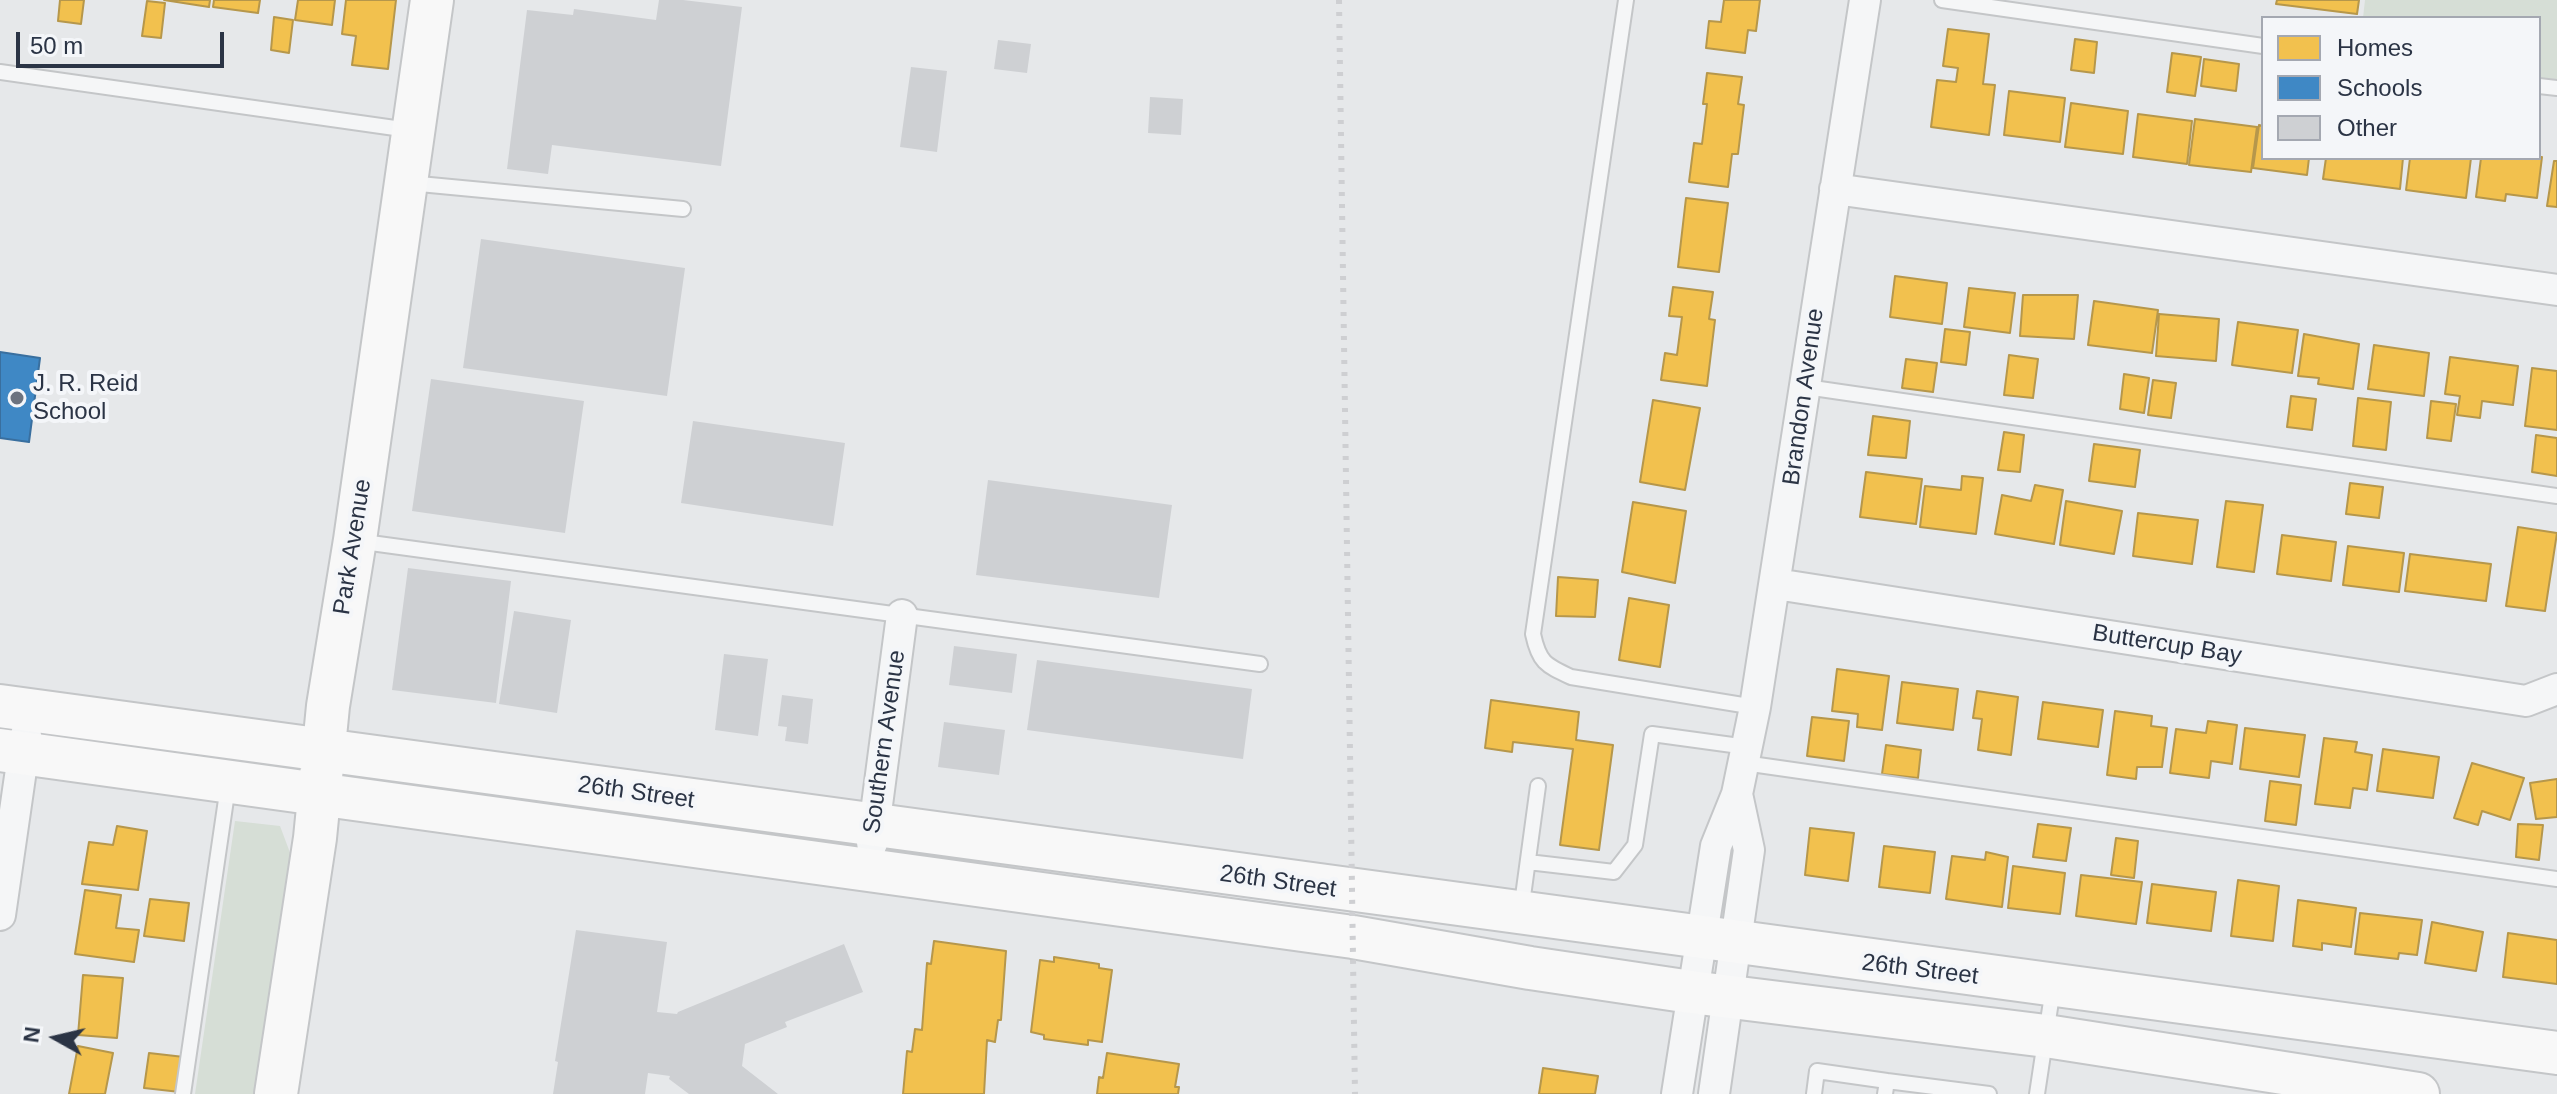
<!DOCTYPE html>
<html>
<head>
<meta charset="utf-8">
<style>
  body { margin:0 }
  #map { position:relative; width:2557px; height:1094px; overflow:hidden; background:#e6e8ea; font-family:Helvetica,sans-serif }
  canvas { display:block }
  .legend { position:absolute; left:2261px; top:16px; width:280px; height:144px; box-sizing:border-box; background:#f4f6f9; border:2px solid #a4a8b1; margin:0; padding:10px 14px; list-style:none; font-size:24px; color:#2b3445 }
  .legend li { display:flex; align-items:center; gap:16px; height:40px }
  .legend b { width:40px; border:2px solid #a4a8b1 }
  .north { position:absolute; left:16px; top:998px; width:80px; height:80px; -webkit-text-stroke:6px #f4f6f9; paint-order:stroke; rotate:278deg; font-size:22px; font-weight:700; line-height:32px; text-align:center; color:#2b3445 }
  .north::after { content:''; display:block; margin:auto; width:28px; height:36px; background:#2b3445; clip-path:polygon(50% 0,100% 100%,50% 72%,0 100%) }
  .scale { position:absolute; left:16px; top:32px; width:208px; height:36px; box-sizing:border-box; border:4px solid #2b3445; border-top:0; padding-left:10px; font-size:24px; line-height:28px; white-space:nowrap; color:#2b3445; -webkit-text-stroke:6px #f4f6f9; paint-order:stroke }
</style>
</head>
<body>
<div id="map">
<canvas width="2557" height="1094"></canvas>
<ul class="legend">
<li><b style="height:22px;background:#f2c14e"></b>Homes</li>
<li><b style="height:22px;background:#3f88c5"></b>Schools</li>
<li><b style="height:22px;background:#ced0d3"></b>Other</li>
</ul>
<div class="north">N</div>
<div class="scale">50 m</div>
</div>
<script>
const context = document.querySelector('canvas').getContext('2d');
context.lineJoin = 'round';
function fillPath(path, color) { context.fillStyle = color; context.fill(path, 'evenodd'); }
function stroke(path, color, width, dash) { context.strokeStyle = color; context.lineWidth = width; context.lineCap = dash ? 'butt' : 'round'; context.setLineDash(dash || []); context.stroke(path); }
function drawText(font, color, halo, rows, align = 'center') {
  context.font = font + ' Helvetica,sans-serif'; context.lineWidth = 8; context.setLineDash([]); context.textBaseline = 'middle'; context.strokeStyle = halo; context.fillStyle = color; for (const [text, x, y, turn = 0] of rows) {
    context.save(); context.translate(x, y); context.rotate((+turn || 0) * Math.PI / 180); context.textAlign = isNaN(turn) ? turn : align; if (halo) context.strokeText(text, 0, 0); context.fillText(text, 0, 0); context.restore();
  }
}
const green = new Path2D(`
  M2365,0H2557V80L2539,78V18H2363Z
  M235,821L280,826L292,858L257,1094H195Z`);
const homes = new Path2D(`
  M60,0H84L81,24L58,21Z
  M164,0H210L209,7Z
  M214,0H260L258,13L213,7Z
  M298,0H335L332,25L295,20Z
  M346,0H396L388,69L352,65L356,36L342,34Z
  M1724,0H1760L1756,31L1748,30L1745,53L1706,48L1709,21L1721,22Z
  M2277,0H2359L2357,14L2276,4Z
  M147,1L165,3L161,38L142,36Z
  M274,17L293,20L289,53L271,50Z
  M1948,29L1989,34L1983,84L1995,85L1989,135L1931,127L1937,80L1956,82L1958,68L1943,66Z
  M2075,39L2097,42L2094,73L2071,70Z
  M2172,53L2201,57L2195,96L2167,92Z
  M2204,59L2239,64L2236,91L2201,86Z
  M1707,73L1742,77L1738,104L1744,105L1738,154H1732L1728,187L1689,182L1694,143L1702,144L1707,104H1703Z
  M2009,91L2065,98L2060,142L2004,135Z
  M2071,103L2128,111L2123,154L2065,147Z
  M2138,114L2192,121L2187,164L2133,157Z
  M2195,119L2257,127L2251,172L2189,165Z
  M2259,125L2263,126V158H2309L2307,175L2253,168Z
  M2542,157L2537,198L2506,194L2505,201L2476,197L2481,158Z
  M2326,158H2403L2400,189L2323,179Z
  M2410,158H2471L2466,198L2406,190Z
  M2554,161H2557V207L2547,206Z
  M1686,198L1728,203L1719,272L1678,267Z
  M1895,276L1947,283L1942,324L1890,317Z
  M1673,287L1713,292L1709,319L1715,320L1707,386L1661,380L1665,353L1677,355L1682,317L1669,316Z
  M1969,288L2015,293L2010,333L1964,327Z
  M2023,295H2078L2074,339L2020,336Z
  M2094,301L2158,310L2152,353L2088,345Z
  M2159,314L2219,319L2216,361L2156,356Z
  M2238,322L2298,330L2292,373L2232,365Z
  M1945,329L1970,332L1966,365L1941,362Z
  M2304,334L2359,344L2353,389L2318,384L2319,378L2298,376Z
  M2374,345L2429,353L2424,396L2368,389Z
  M2009,355L2038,359L2033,398L2004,395Z
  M2450,357L2518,366L2513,405L2482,401L2480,418L2457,415L2460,396L2445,394Z
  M1906,359L1937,363L1933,392L1902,388Z
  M2532,368L2557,371V430L2525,426Z
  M2124,374L2149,378L2144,413L2120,409Z
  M2153,380L2176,383L2171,418L2148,415Z
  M2291,396L2316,399L2312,430L2287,427Z
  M2358,398L2391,402L2386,450L2353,446Z
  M1653,400L1700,408L1685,490L1640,482Z
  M2431,401L2456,404L2451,441L2427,438Z
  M1873,416L1910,421L1906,458L1868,455Z
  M2004,432L2024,435L2020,472L1998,470Z
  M2536,435L2557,438V476L2532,472Z
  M2094,444L2140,450L2135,487L2089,481Z
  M1866,472L1922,479L1916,524L1860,517Z
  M1962,476L1983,478L1976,534L1920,527L1925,486L1961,490Z
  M2350,483L2383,487L2379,518L2346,514Z
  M2035,485L2063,490L2054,544L1995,534L2002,495L2031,501Z
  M2066,501L2122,511L2114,554L2060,545Z
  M2226,501L2263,505L2254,572L2217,567Z
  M1633,502L1686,511L1675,583L1622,572Z
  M2138,513L2198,520L2192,564L2133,556Z
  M2518,527L2557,533L2545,611L2506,606Z
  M2282,535L2336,542L2331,581L2277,574Z
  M2348,546L2404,553L2399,592L2343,585Z
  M2410,554L2491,564L2486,601L2405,591Z
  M1558,577L1598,580L1595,617L1556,616Z
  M1629,598L1669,605L1660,667L1619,660Z
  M1837,669L1889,676L1882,730L1857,727L1858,714L1832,711Z
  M1902,682L1958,689L1953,730L1897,723Z
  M1977,691L2018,697L2011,755L1978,750L1982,719L1973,718Z
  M1491,700L1579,712L1576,740L1613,745L1599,850L1560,845L1573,749L1513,742L1512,752L1485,748Z
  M2043,702L2103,710L2098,747L2038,739Z
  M2115,711L2152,716L2151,726L2167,728L2162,767H2137L2136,779L2107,775Z
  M1812,717L1849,721L1844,761L1807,756Z
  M2208,721L2237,725L2232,764L2211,761L2209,778L2170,773L2176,729L2206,733Z
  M2245,728L2305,735L2299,777L2240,769Z
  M2324,738L2357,742L2355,752L2372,755L2367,790L2353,788L2350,808L2315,804Z
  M1886,745L1921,750L1918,778L1882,774Z
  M2383,749L2439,757L2433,798L2377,791Z
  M2472,763L2524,778L2510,820L2482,811L2478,825L2454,818Z
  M2557,779V817L2536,819L2530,783Z
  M2270,781L2301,785L2296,825L2265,821Z
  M2038,824L2071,828L2066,861L2033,857Z
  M2518,824L2543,825L2539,860L2516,857Z
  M117,826L147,831L138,890L82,884L89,842L113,845Z
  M1810,828L1854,833L1848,881L1805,875Z
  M2116,838L2138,841L2134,878L2111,875Z
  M1884,846L1935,852L1930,893L1879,887Z
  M1986,852L2008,857L2002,907L1946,899L1952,856L1985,860Z
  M2013,866L2065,873L2060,914L2008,908Z
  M2081,875L2142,882L2136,924L2076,916Z
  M2238,880L2279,886L2273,941L2231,936Z
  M2152,884L2216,892L2211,931L2147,923Z
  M85,890L121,895L116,928L139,930L134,962L75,954Z
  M150,899L189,903L184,941L144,936Z
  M2298,900L2356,908L2351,947L2322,943V950L2293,946Z
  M2360,913L2422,920L2417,955L2399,953L2398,959L2355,954Z
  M2432,922L2483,932L2476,971L2425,963Z
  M2508,933L2557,940V984L2503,977Z
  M934,941L1006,951L1001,1020H998L995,1042L987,1040L984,1094H903L907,1051L912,1052L915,1029L922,1030L927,963L931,964Z
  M1054,957L1099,964V968L1112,970L1102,1042L1088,1040V1045L1044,1039V1035L1031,1032L1040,960L1054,962Z
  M83,975L123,978L117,1038L78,1035Z
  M78,1046L113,1053L105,1094H69Z
  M149,1053L184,1057L180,1092L144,1088Z
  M1107,1053L1179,1064L1175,1087H1179L1178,1094H1097L1099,1077L1103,1078Z
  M1543,1068L1598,1076L1595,1094H1539Z`);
const schools = new Path2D(`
  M0,352L40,358L29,442L0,438Z`);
const building = new Path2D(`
  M659,0H683L742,7L721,166L552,145L548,174L507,169L527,10L573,15L574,9L656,20Z
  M998,40L1031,44L1027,73L994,69Z
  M911,67L947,71L937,152L900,147Z
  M1150,97L1183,99L1181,135L1148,133Z
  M481,239L685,268L667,396L463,368Z
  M431,379L584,401L565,533L412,511Z
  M693,421L845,443L833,526L681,503Z
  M988,480L1172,505L1159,598L976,575Z
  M408,568L511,581L496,703L392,690Z
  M514,611L571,620L557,713L499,704Z
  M954,646L1017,654L1012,693L949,685Z
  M724,654L768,659L758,736L715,730Z
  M1037,660L1252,689L1243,759L1027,730Z
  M782,695L813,699L808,744L785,741L787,727L778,726Z
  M944,722L1005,730L999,775L938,767Z
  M576,930L667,942L657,1012L677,1014L678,1012L844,944L863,992L785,1022L787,1027L745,1044L742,1066L778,1094H689L669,1079L670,1076L648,1073L645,1094H553L558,1062L555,1061Z`);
const lane = new Path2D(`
  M1626,0L1533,634C1539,662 1545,665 1571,677L1755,707
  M1942,0L2263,46
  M0,72L409,130
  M2539,86L2557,88
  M409,183L683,209
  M1806,387L2557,496
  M356,541L1260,664
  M1744,763L2557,879
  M1528,862L1614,872L1635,845L1652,734L1747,747
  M1521,911L1538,786
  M183,1094L228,786
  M1814,1094L1817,1071L1887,1081
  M1885,1094L1887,1081L1989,1094
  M2037,1094L2053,988`);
const street = new Path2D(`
  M1835,189L2557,290
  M1776,584L2526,701L2557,689
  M872,843L902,615
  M0,915L26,735
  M1677,1094L1716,846L1737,794L1755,707L1865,0
  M1714,1094L1749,850L1737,794`);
const secondary = new Path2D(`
  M0,706C852,822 1704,941 2557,1053
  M0,750L1353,937L1530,968L1691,992L2046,1036L2418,1094
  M276,1094L315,838L328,706L355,540L432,0`);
const rail = new Path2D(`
  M1339,0L1355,1094`);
const markers = [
  [17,398,8,"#6c737f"]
];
const poiNames = [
  ["J. R. Reid",33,384],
  ["School",33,412]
];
const streetNames = [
  ["Brandon Avenue",1804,397,-82],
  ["Park Avenue",353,547,-81],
  ["Buttercup Bay",2167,645,9],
  ["Southern Avenue",885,742,-82],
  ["26th Street",636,793,8],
  ["26th Street",1278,882,8],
  ["26th Street",1920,970,7]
];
fillPath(green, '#d6ded6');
fillPath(homes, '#f2c14e');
stroke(homes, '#b6974b', 2);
fillPath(schools, '#3f88c5');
stroke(schools, '#396f9f', 2);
fillPath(building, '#ced0d3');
stroke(lane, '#c4c6c8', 18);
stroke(street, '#c4c6c8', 34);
stroke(secondary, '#c4c6c8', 46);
stroke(lane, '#f5f6f7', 14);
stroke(street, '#f5f6f7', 30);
stroke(secondary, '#f8f8f8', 42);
stroke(rail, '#cecfd2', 6, [4, 8]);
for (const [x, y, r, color] of markers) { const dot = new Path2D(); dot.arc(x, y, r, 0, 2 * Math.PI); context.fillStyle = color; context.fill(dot); stroke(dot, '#f4f6f9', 3); }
drawText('24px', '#2b3445', '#f4f6f9', poiNames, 'left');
drawText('24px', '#2b3445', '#f4f6f9', streetNames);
</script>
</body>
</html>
